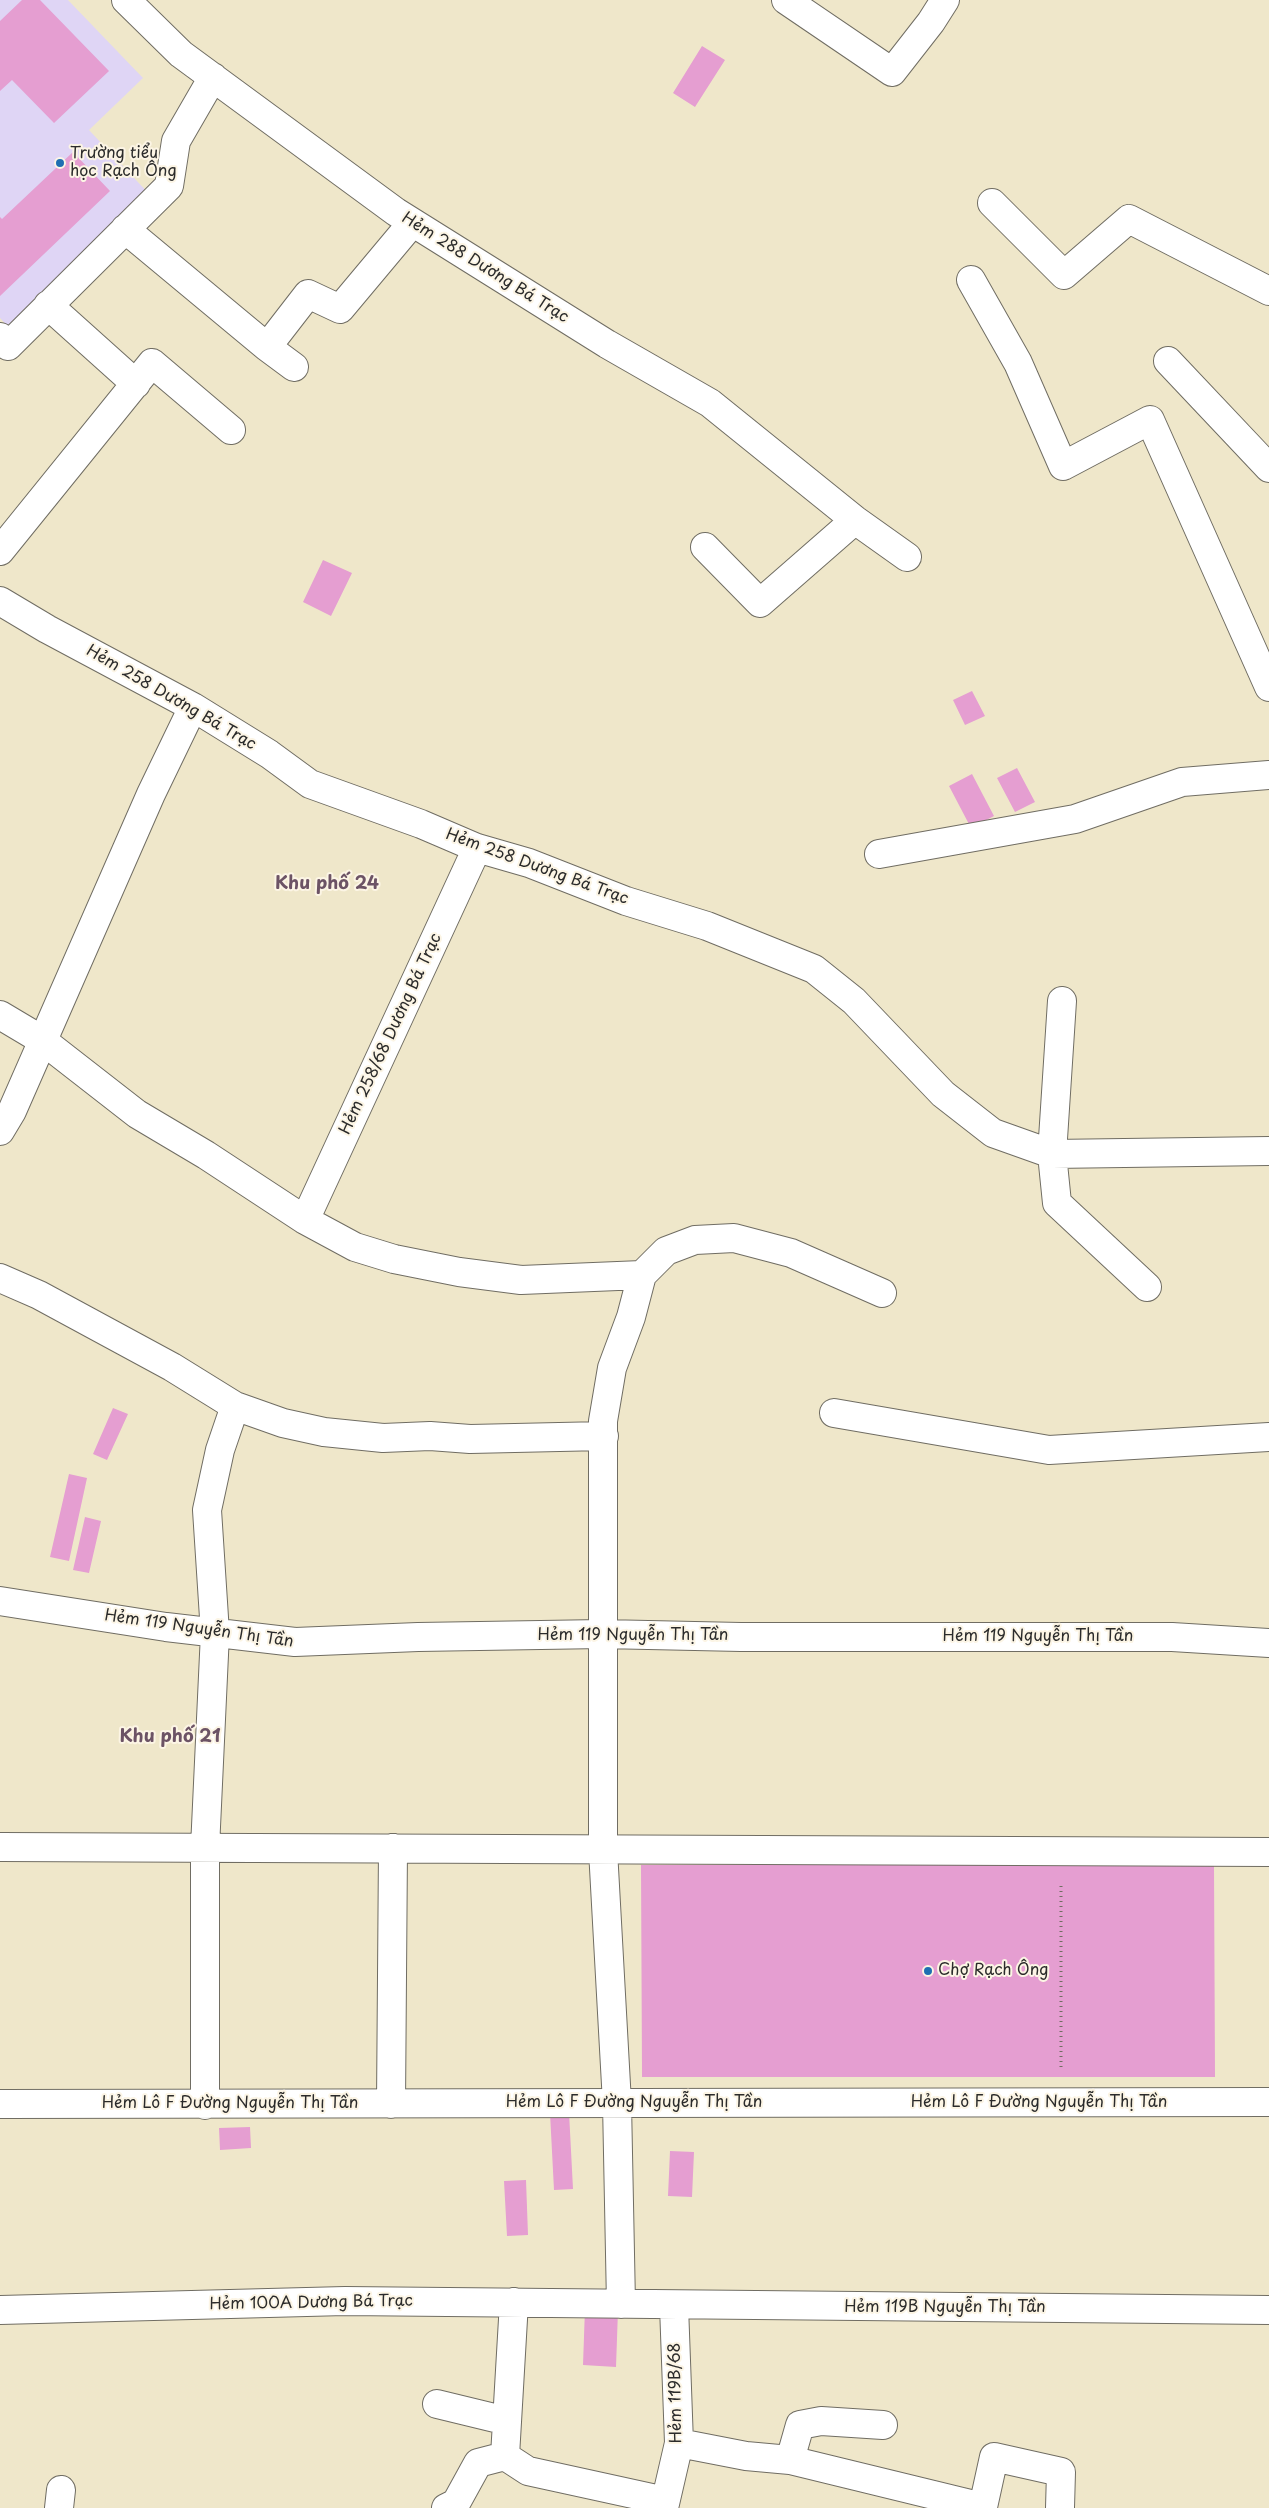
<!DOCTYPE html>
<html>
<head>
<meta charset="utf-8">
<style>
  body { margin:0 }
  canvas { display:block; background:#efe7ca }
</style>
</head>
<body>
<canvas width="1269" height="2508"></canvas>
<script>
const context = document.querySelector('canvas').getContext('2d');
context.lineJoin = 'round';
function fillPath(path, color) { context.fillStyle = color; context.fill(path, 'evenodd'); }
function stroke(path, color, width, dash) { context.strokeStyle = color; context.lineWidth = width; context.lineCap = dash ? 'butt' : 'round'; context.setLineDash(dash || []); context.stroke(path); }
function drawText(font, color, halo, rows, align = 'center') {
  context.font = font + ' "Playpen Sans",sans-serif'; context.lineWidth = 4; context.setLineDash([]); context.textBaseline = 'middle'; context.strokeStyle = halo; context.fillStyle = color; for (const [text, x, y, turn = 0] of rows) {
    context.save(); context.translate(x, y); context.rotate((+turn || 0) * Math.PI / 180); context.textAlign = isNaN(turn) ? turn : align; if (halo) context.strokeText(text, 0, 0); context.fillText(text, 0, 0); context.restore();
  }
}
const built = new Path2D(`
  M0,0H68L143,78L89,130L152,197L12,331L0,318Z`);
const building = new Path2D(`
  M22,0H40L109,71L54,123L12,80L0,91V21Z
  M702,46L725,60L695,107L673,93Z
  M73,152L110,191L0,296V217L2,219Z
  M323,560L352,573L331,616L303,602Z
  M972,691L985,716L965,725L953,700Z
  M1017,768L1035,802L1015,812L997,778Z
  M972,774L994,816L971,828L949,786Z
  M113,1408L128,1414L107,1460L93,1454Z
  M69,1474L87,1478L69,1561L50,1557Z
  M85,1517L101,1521L89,1573L73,1570Z
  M641,1865H1214L1215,2077H642Z
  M569,2112L573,2189L554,2190L550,2113Z
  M250,2127L251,2148L220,2150L219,2128Z
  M670,2151L694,2152L692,2197L668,2196Z
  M526,2180L528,2235L507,2236L504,2181Z
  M585,2308L618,2310L616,2367L583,2365Z`);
const path = new Path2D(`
  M1061,2067V1886`);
const minor = new Path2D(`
  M126,0L181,54L396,212L607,344L710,403L855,520L907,557
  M786,0L892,72L931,22L945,0
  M992,203L1064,275L1129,219L1269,291
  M125,229L267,347L294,367
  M971,280L1018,363L1063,466L1150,420L1269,687
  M48,305L136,384
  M0,337L8,346L169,186L176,141L213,77
  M267,347L308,294L340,309L412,223
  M1168,361L1269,468
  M705,547L760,603L855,520
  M0,551L152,363L231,430
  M0,601L47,629L193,707L269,754L310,784L421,824L477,848L529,863L626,901L707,926L814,969L854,1001L943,1094L993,1133L1052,1154L1269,1151
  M879,854L1075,819L1182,782L1269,775
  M1062,1001L1052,1154L1057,1203L1147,1287
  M0,1015L42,1040L137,1114L206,1155L305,1220L355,1247L394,1259L459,1272L521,1280L642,1275
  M0,1131L12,1111L151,794L193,707
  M305,1220L477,848
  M0,1278L39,1295L172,1367L235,1406L283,1423L324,1432L383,1438L430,1436L470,1439L604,1436
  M834,1413L1049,1450L1269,1437
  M0,1601L166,1627L295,1642L418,1637L602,1634L741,1637H1172L1269,1643
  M0,1847L1269,1852
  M0,2104L1269,2102
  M391,2104L393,1848
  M205,2105V1848L215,1633L207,1510L220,1450L235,1406
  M621,2304L617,2103L603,1850V1421L612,1368L631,1317L642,1275L666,1251L695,1240L734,1238L791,1253L882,1293
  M0,2310L345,2301L1269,2310
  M437,2404L507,2421
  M679,2443L746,2456L790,2460L983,2507L994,2457L1061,2472L1060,2508
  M505,2456L528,2471L665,2501
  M790,2460L800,2425L821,2421L883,2425
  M59,2508L61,2490
  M446,2508L456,2503L478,2463L505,2456L514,2302
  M664,2508L679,2443L674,2306`);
const markers = [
  [60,163,5,"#1f6fb2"],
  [928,1971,5,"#1f6fb2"]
];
const poiNames = [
  ["Trường tiểu",70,154],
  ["học Rạch Ông",70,172],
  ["Chợ Rạch Ông",938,1971]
];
const streetNames = [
  ["Hẻm 288 Dương Bá Trạc",485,268,32],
  ["Hẻm 258 Dương Bá Trạc",171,698,30],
  ["Hẻm 258 Dương Bá Trạc",537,867,20],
  ["Hẻm 258/68 Dương Bá Trạc",391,1034,-65],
  ["Hẻm 119 Nguyễn Thị Tần",199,1629,8],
  ["Hẻm 119 Nguyễn Thị Tần",633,1636],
  ["Hẻm 119 Nguyễn Thị Tần",1038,1637],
  ["Hẻm Lô F Đường Nguyễn Thị Tần",634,2103],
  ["Hẻm Lô F Đường Nguyễn Thị Tần",1039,2103],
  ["Hẻm Lô F Đường Nguyễn Thị Tần",230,2104],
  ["Hẻm 100A Dương Bá Trạc",311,2303,-1],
  ["Hẻm 119B Nguyễn Thị Tần",945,2308],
  ["Hẻm 119B/68",676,2393,-91]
];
const neighbourhoodNames = [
  ["Khu phố 24",327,884],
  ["Khu phố 21",170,1737]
];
fillPath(built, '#dfd5f5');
fillPath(building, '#e59ed1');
stroke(minor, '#706d63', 30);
stroke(path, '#706d63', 3, [1, 4]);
stroke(minor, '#fff', 28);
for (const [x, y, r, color] of markers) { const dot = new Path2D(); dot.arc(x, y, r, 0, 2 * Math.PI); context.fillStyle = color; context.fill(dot); stroke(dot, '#fcf5e5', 2); }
drawText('16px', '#2b2b2b', '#fcf5e5', poiNames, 'left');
drawText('16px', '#2b2b2b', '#fcf5e5', streetNames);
drawText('bold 18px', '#6c5365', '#fcf5e5', neighbourhoodNames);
</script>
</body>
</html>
